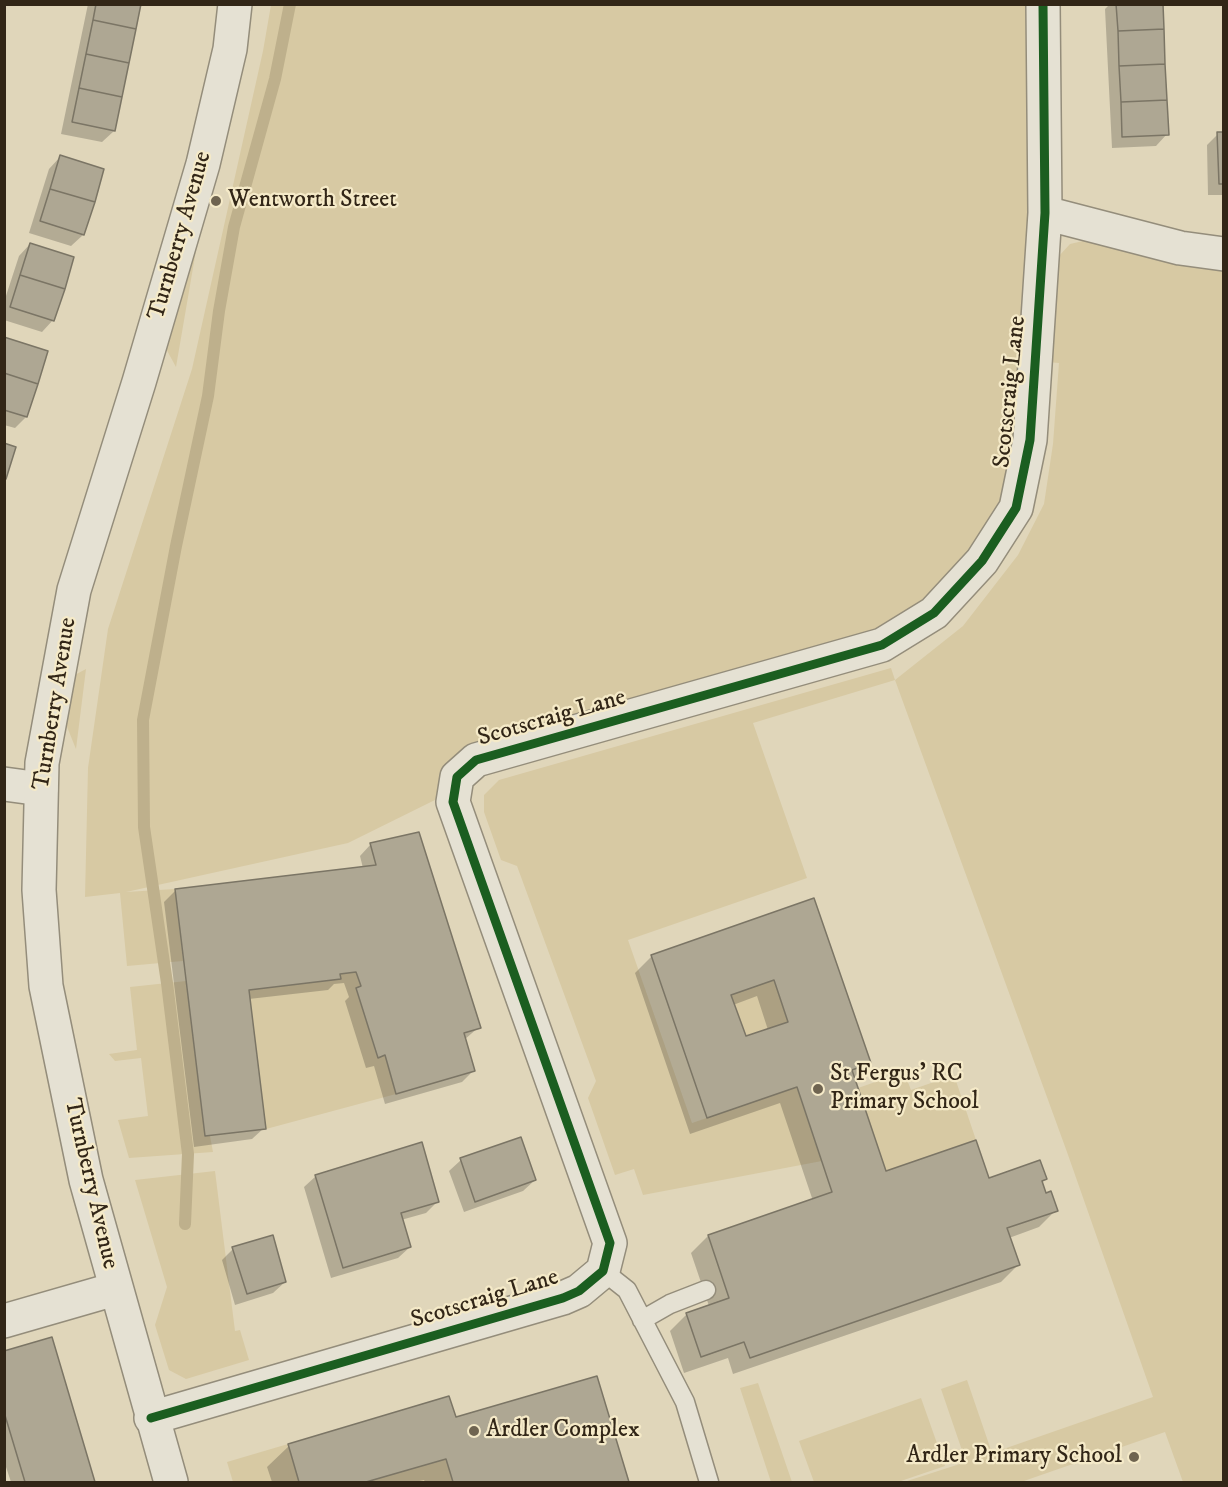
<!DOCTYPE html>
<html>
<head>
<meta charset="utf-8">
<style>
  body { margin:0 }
  #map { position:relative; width:1228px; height:1487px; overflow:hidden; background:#e0d6ba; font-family:"IM FELL DW Pica",serif }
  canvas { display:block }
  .frame { position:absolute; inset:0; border:6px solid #322617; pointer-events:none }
</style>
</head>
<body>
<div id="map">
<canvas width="1228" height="1487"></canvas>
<div class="frame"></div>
</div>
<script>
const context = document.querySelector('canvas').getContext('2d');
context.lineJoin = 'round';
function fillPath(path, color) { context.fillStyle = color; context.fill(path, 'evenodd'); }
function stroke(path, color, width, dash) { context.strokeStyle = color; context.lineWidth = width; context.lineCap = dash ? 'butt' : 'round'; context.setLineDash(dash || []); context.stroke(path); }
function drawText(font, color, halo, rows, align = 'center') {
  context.font = font + ' "IM FELL DW Pica",serif'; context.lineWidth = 4.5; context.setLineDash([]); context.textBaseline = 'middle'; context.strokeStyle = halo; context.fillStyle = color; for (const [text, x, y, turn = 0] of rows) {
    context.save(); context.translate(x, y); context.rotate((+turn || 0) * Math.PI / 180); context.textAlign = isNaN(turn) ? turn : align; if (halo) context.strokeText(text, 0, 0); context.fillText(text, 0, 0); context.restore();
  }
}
const green = new Path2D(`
  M271,5H1030L1032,214L1018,438L1006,496L970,553L923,602L875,635L480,746L441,797L348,843L126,892L175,889L183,961L127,966L120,893L85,897L88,768L108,629L192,369L263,51Z
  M199,233L176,367L164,345Z
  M1083,241L1223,270V1482H1183L1165,1432L1021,1482H904L966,1462L941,1389L967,1380L992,1453L1153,1397L1067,1152L895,680L753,723L807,878L628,940L692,1123L797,1087L822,1161L643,1195L634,1169L615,1175L588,1098L596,1081L517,866L501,860L484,812V795L499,780L891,668L895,680L963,626L1018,555L1044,504L1053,444L1059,363L1047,362L1059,256L1070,244Z
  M86,669L76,749L63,717L69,678Z
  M356,972L361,986L356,988L377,1057L385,1055L396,1094L266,1129L249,990L340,979V974Z
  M774,980L788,1022L746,1036L731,995Z
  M186,981L205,1136H210L213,1152L129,1158L118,1120L148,1116L141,1058L115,1061L109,1054L137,1050L130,987Z
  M904,1072L911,1090L954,1075L976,1140L886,1171L858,1088Z
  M215,1171L235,1331L240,1330L249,1360L186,1379L169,1370L155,1325L167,1287L135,1180Z
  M758,1383L792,1482H771L740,1388Z
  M921,1398L945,1466L898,1482H814L799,1441Z
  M288,1444L299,1482H233L227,1462Z
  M446,1459L453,1482H366Z`);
const shadow = new Path2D(`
  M88,4H139L114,131L102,142L61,134Z
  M1110,4H1161L1167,134L1156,146L1112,148L1105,9Z
  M1218,134H1224V195H1208L1207,145Z
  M60,157L83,235L71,246L29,233L49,169Z
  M30,244L53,320L42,332L4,320V302L19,256Z
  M4,338L26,417L15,428L4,425Z
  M371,844L479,1027L464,1040L473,1071L462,1082L385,1104L374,1066L366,1068L345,1001L349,997L344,983L334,984L328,990L249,999L264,1128L252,1139L194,1147L164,902L176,890L363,868L360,856Z
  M813,900L869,1063L853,1078L885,1173L988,1180L1045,1178L1041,1183L1045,1195L1056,1210L1039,1227L1009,1238L1018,1265L1001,1282L733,1374L728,1358L684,1373L670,1331L687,1314L709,1306L691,1253L708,1236L813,1201L780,1103L690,1134L635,973L652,956ZM757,996L768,1030L745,1038L733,1005Z
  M461,1160L535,1180L523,1191L464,1212L449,1171Z
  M316,1176L438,1201L426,1213L401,1220L410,1247L398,1258L331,1278L304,1187Z
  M233,1249L285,1282L273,1293L235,1305L222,1260Z
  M51,1339L94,1482H11L4,1461V1353Z
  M596,1377L628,1482H425L424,1480L415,1482H272L267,1467L289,1446L455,1419Z`);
const stream = new Path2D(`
  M185,1224L188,1154L167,983L144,827L143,720L176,546L208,396L219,311L234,227L275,79L290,4`);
const building = new Path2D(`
  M96,4H141L136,29L93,20Z
  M1116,4H1163L1164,29L1118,31Z
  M93,20L136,29L129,63L86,54Z
  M1164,29L1165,64L1119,66L1118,31Z
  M86,54L129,63L122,97L79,88Z
  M1165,64L1167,100L1121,102L1119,66Z
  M79,88L122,97L115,131L72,122Z
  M1167,100L1169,135L1122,137L1121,102Z
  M1217,132H1224V184H1219Z
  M60,155L104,169L95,202L50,189Z
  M50,189L95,202L84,235L40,221Z
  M30,243L74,257L65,289L20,275Z
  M20,275L65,289L54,321L10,307Z
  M4,337L48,351L38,384L4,373Z
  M4,373L38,384L27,417L4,410Z
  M4,443L16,447L6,479H4Z
  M419,832L481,1028L464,1033L475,1071L396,1094L385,1055L378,1058L356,988L361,986L356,972L340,974L341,979L249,990L266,1129L205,1136L175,889L376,865L370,843Z
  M814,898L871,1063L852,1070L886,1171L976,1140L989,1178L1040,1160L1047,1179L1042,1181L1046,1193L1051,1191L1058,1211L1007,1228L1020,1265L750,1358L744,1342L701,1357L686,1313L729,1298L708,1235L832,1192L797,1087L707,1118L651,955ZM774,980L788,1022L746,1036L731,995Z
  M521,1137L536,1180L475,1202L460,1158Z
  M422,1142L439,1202L401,1213L411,1247L343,1268L315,1175Z
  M273,1235L286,1282L247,1294L232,1247Z
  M52,1337L95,1482H25L4,1412V1351Z
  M597,1376L629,1482H453L446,1459L366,1482H299L288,1444L449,1396L456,1417Z`);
const service = new Path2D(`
  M603,1271L627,1290L685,1402L709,1482
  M642,1320L670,1304L706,1290`);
const minor = new Path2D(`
  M1045,213L1180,248L1224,254
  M4,784L41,789
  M4,1321L115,1289
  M151,1418L563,1298L579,1291L603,1271L610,1243L453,802L457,777L476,760L882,645L934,613L982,561L1016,508L1030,440L1045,213L1043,4`);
const tertiary = new Path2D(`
  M171,1482L86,1180L46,986L39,890L42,763L74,590L139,382L203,164L230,49L235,4`);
const cycleway = new Path2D(`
  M151,1418L563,1298L579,1291L603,1271L610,1243L453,802L457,777L476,760L882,645L934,613L982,561L1016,508L1030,440L1045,213L1043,4`);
const markers = [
  [216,201,6,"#6f6450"],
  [818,1089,6,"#6f6450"],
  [474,1431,6,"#6f6450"],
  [1134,1457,6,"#6f6450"]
];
const poiNames = [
  ["Wentworth Street",228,201],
  ["St Fergus' RC",830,1075],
  ["Primary School",830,1103],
  ["Ardler Complex",486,1431],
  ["Ardler Primary School",1122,1457,"right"]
];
const streetNames = [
  ["Turnberry Avenue",181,236,-74],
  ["Scotscraig Lane",1011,392,-84],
  ["Turnberry Avenue",56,704,-81],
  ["Scotscraig Lane",552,719,-16],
  ["Turnberry Avenue",90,1184,77],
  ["Scotscraig Lane",485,1300,-17]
];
fillPath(green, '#d7c9a3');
fillPath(shadow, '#0003');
stroke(stream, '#beb08c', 12);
fillPath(building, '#aea793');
stroke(building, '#7b7565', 1.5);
stroke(service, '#948d7b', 21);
stroke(minor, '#948d7b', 36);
stroke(tertiary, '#948d7b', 36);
stroke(service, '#e5e1d3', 18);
stroke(minor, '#e5e1d3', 33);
stroke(tertiary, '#e5e1d3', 33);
stroke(cycleway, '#1b5e20', 9);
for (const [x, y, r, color] of markers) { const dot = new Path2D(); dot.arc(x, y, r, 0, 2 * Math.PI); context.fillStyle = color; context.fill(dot); stroke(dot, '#f5eac8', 2); }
drawText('24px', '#322617', '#f5eac8', poiNames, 'left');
drawText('24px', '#322617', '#f5eac8', streetNames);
</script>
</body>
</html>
